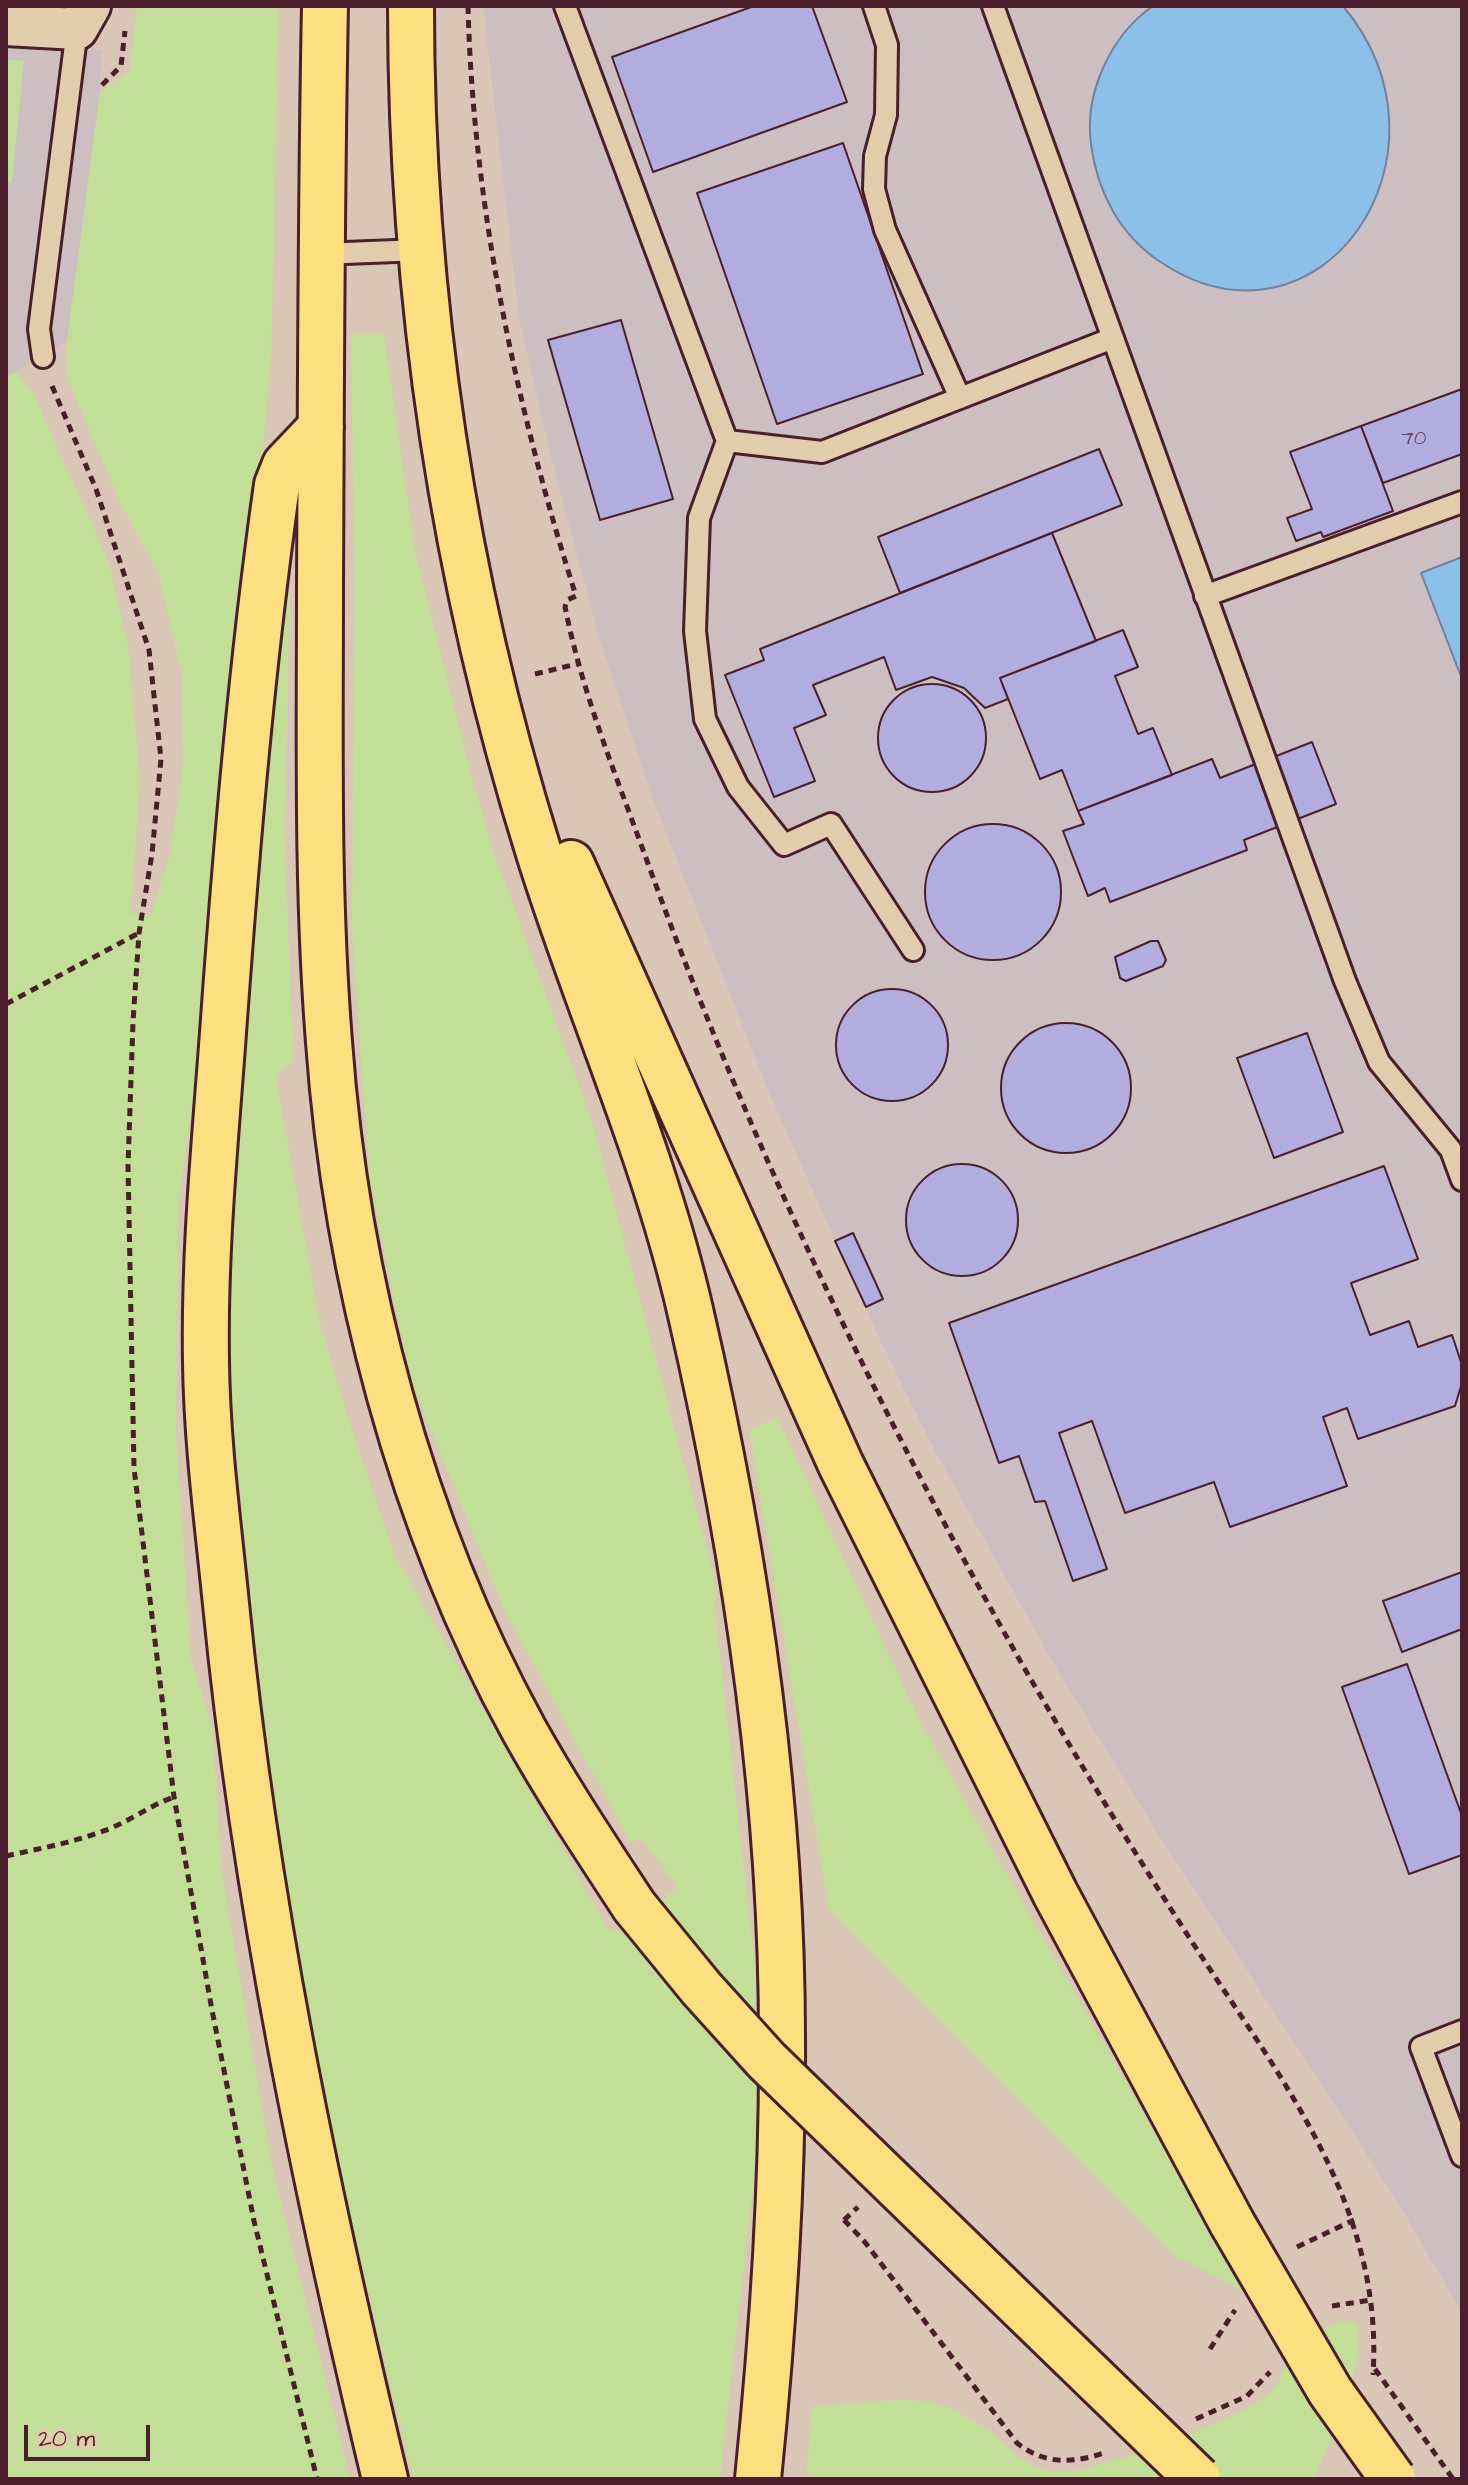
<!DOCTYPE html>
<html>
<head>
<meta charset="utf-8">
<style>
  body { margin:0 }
  #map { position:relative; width:1468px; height:2485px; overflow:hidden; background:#d9c6b6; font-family:"Architects Daughter",sans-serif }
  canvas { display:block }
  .frame { position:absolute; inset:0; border:8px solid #4a1f2b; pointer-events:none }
  .scale { position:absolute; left:24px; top:2425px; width:126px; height:36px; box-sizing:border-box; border:4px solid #4a1f2b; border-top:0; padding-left:10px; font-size:24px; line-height:28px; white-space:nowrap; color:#4a1f2b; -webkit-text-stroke:6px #e3ccac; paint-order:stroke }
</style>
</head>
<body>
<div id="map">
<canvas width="1468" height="2485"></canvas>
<div class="frame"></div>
<div class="scale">20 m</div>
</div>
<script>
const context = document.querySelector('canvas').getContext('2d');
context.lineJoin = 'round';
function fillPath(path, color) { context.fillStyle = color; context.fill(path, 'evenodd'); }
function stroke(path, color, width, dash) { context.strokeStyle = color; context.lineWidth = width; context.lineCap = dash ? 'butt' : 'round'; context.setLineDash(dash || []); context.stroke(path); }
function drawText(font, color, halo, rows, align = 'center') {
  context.font = font + ' "Architects Daughter",sans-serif'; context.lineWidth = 7; context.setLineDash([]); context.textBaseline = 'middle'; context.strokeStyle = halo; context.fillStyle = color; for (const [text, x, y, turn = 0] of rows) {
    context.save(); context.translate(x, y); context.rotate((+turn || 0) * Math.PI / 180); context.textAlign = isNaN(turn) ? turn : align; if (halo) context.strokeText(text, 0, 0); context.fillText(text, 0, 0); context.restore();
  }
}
const built = new Path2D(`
  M483,6H1462V2313L1396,2199L1155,1829L1058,1671L936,1453L882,1344L770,1095L656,807L599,638L551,458L519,318Z
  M6,44L102,51L100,92L67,342L6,377Z`);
const green = new Path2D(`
  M137,6H279L271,364L206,1047L200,1050L179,1202L176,1428L191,1659L212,1725L222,1873L272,2166L350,2479H6V377L16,372L33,392L109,562L128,646L140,779L131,914L151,915L170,854L183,765L182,674L158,574L120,503L67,377V342L100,92L130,69Z
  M6,59L24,61L12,183H6Z
  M384,334L415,550L471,773L491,844L592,1121L715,1579V1609L754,1957L759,2133L720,2479H413L290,1973L228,1380L232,1150L278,589H290L285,851L294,1060L276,1077L319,1318L350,1425L394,1553L610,1932L629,1930L678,1886L641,1839L630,1842L504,1610L409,1376L370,1182L352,932L354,565L351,335Z
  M777,1417L920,1721L1245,2292L1173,2255L829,1909L749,1430Z
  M1337,2322L1358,2323C1364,2374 1335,2433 1313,2479H806L812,2407C847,2405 919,2392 950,2408C964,2415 980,2424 992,2433C1014,2451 1021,2465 1052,2471C1088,2478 1245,2418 1272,2391C1280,2382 1283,2369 1290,2360C1303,2343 1318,2330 1337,2322Z`);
const water = new Path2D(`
  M1153,6H1343C1468,156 1318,369 1159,261C1119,234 1097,191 1091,144C1084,93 1111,35 1153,6Z
  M1462,557V679L1421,573Z`);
const building = new Path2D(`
  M754,6H812L847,102L653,172L612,57Z
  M843,143L923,374L777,424L697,193Z
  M621,320L673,499L600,520L548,340Z
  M1462,389V454L1383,483L1361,426Z
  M1361,426L1393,511L1323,537L1321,532L1296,541L1287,518L1312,509L1290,452Z
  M1099,449L1122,505L900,593L878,537Z
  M1052,533L1096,641L1000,678L1008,699L985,708L964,688L932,677L896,690L884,657L813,685L826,715L794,728L815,781L774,797L725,675L764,660L760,649Z
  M1123,630L1138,667L1115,676L1138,734L1153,728L1172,775L1078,811L1062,770L1040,779L1000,678Z
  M878 738a54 54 0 1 1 108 0a54 54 0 1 1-108 0Z
  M1312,742L1336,804L1244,840L1247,850L1110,902L1105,888L1088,896L1063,831L1084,824L1078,811L1212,759L1220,778Z
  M925 892a68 68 0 1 1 136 0a68 68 0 1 1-136 0Z
  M1151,941H1158L1166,960L1163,966L1126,981L1120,978L1115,957Z
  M836 1045a56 56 0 1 1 112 0a56 56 0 1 1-112 0Z
  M1001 1088a65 65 0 1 1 130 0a65 65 0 1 1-130 0Z
  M1307,1033L1343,1132L1274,1158L1237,1058Z
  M906 1220a56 56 0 1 1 112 0a56 56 0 1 1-112 0Z
  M1384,1166L1418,1259L1351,1283L1370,1335L1409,1321L1418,1347L1452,1335L1462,1365V1383L1455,1406L1358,1439L1347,1408L1323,1417L1347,1486L1230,1527L1214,1482L1125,1513L1092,1421L1059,1433L1107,1569L1073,1581L1045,1501L1035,1502L1019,1456L999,1463L949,1323Z
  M853,1233L883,1299L866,1307L835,1241Z
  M1462,1572V1629L1402,1652L1383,1601Z
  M1407,1664L1462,1816V1855L1409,1874L1342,1687Z`);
const path = new Path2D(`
  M468,6C473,205 516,407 576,596L567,600L565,607C583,697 619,783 650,869C749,1142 882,1419 1026,1671C1080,1764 1137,1857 1196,1948C1282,2080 1384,2208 1373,2375
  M102,85L121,66L125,31
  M52,386L96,489L149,650L161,759L152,854L139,933L133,1022L128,1166L134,1468L174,1797L212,2010L254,2221L317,2479
  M535,674L577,664
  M6,1004L139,933
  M6,1856C42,1848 77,1842 111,1828C133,1819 151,1805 174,1797
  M844,2220L864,2241L1017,2443C1046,2466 1075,2463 1107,2452
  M1297,2247L1354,2220
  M1332,2306L1371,2300
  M1210,2349L1235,2310
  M1375,2369L1453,2479
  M1196,2419L1247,2396L1270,2372`);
const service = new Path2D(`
  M565,6L727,441L822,452L1113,338
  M874,6L887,45L886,115L875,156L874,189L885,230L960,398
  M993,6L1345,981L1379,1062L1451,1150L1462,1180
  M320,254L421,250
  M43,357L39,329L77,29
  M727,441L699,518L695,631L705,719L738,787L784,845L831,824L913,950
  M1205,596L1462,502
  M1462,2031L1421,2047L1462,2156`);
const minor = new Path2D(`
  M6,25L77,29L90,6`);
const motorway = new Path2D(`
  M325,6C321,200 321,394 320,588C320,740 317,891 329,1042C346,1277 410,1523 524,1730C558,1791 596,1848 634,1906
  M411,6C411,294 453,578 539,853C587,1007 654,1153 690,1310C745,1548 782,1793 782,2037C783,2185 773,2332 758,2479
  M321,427L285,465L277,485C252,663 237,840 224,1019C216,1133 204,1247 206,1362C207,1443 218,1524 226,1604C255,1900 316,2190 385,2479
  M571,863L841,1465L1055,1893L1232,2223`);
const pathBridge = new Path2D(`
  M844,2220L858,2207`);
const motorwayBridge = new Path2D(`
  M634,1906L701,1988L766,2060L1198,2479
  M1232,2223L1330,2391L1393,2479`);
const numberNames = [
  ["70",1414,440]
];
fillPath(built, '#cdbec2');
fillPath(green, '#c1df97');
fillPath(water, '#8bc1e9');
stroke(water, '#71809d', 2);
fillPath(building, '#b2addf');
stroke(building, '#4a1f2b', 2);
stroke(service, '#4a1f2b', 26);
stroke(minor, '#4a1f2b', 46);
stroke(motorway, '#4a1f2b', 50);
stroke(path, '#4a1f2b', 5, [8, 6]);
stroke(service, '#e3ccac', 20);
stroke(minor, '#e3ccac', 40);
stroke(motorway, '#fce080', 44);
stroke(motorwayBridge, '#4a1f2b', 50, []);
stroke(pathBridge, '#4a1f2b', 5, [8, 6]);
stroke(motorwayBridge, '#fce080', 44);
drawText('20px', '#644258', null, numberNames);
</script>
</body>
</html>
